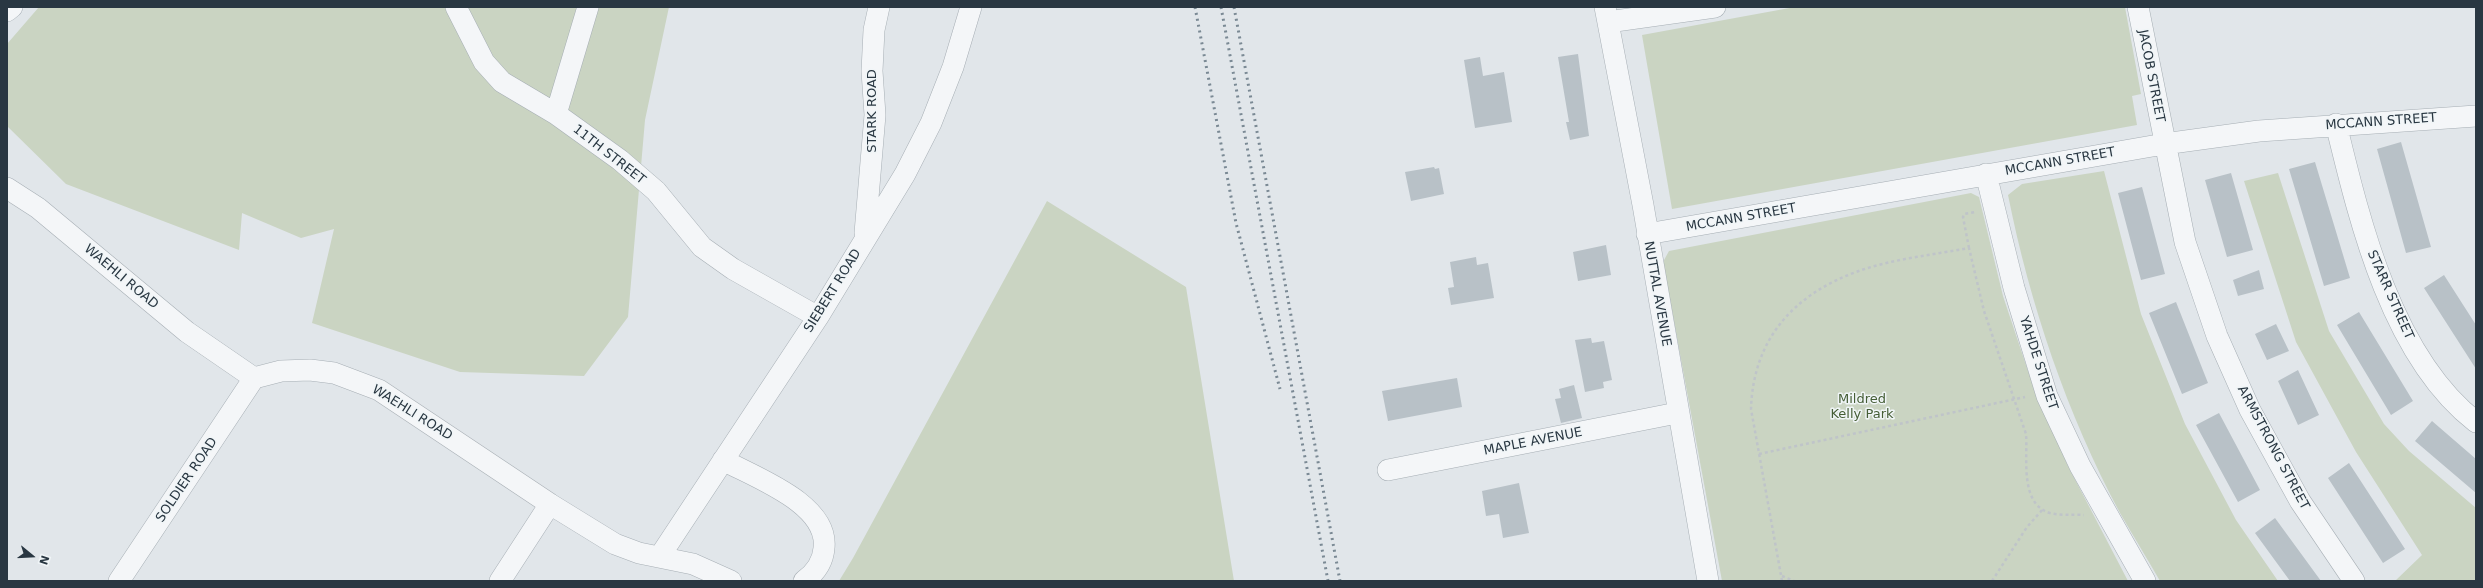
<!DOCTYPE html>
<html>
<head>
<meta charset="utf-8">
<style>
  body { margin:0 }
  #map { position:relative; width:2483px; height:588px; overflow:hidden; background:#e1e6ea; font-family:"DejaVu Sans",sans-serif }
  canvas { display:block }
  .frame { position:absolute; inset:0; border:8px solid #293742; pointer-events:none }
  .north { position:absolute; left:12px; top:536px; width:40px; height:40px; -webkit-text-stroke:3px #f0f5f7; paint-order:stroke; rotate:108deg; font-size:11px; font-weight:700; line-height:16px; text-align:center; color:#293742 }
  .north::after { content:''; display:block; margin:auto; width:14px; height:18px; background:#293742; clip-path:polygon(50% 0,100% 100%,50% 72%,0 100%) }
</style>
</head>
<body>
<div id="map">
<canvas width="2483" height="588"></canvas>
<div class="frame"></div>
<div class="north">N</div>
</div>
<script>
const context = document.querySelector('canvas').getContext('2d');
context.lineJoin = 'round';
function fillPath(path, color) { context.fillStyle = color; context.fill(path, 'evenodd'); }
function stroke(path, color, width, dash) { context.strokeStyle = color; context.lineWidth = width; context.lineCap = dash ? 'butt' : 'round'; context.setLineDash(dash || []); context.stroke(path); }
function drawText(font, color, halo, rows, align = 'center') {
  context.font = font + ' "DejaVu Sans",sans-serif'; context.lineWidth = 3; context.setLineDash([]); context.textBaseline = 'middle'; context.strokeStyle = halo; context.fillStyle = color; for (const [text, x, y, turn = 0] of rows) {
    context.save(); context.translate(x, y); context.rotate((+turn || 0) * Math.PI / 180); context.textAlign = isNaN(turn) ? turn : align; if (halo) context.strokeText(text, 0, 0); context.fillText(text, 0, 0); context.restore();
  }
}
const green = new Path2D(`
  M39,7H669L645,120L628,317L584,376L460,372L312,323L334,229L301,238L242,213L239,250L66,184L7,126V44Z
  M1795,7H2125L2141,94L2132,96L2137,125L1672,209L1642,35Z
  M2104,171L2141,314L2185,424L2236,520L2278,581H2160C2147,558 2133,536 2120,513C2067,414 2030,305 2008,195L2022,184Z
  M2278,173L2329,331L2384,424L2409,451L2476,508V581H2395L2422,555L2356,452L2296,342L2244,181Z
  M1971,193L1979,197L2003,296L2028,371L2068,466L2128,581H1722L1663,262L1669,251Z
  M1047,201L1186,287L1234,581H839L853,558Z`);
const building = new Path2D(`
  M1578,54L1589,136L1570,140L1566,122H1569L1558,57Z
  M1480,57L1483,76L1504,72L1512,122L1475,128L1464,60Z
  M2401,142L2431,247L2406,253L2377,149Z
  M2315,162L2350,278L2324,286L2289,169Z
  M1434,167L1435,169L1439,168L1444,194L1411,201L1405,172Z
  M2231,173L2253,250L2227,257L2205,180Z
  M2142,187L2165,274L2141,280L2118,193Z
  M1606,245L1611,275L1578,281L1573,252Z
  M1476,257L1477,265L1488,263L1494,298L1451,305L1448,288L1454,287L1450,262Z
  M2259,270L2264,289L2238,296L2233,280Z
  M2444,275L2476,325V369L2424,288Z
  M2176,302L2208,383L2182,394L2149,313Z
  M2359,312L2413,401L2391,415L2337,325Z
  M2276,324L2289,351L2267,360L2255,334Z
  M1591,338L1592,343L1604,341L1612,380L1603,382L1604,388L1585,392L1575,340Z
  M2298,370L2319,415L2298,425L2278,381Z
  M1457,378L1462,407L1388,421L1382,391Z
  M1574,385L1582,418L1561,423L1555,399L1561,398L1559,389Z
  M2219,413L2260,490L2238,502L2196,425Z
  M2432,421L2476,459V493L2415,441Z
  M2349,463L2405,549L2383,563L2328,478Z
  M1519,483L1529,533L1503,538L1499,514L1486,516L1482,491Z
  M2275,518L2321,581H2290L2255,533Z`);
const path = new Path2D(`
  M1969,248L1963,217L1964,214L1975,212
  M1759,454L2025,397
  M1782,576L1794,581
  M1782,581L1751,409C1753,340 1793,295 1856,272C1891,259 1932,255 1969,248L1984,311L2026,434C2028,457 2019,504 2050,513C2061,516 2072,514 2084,515
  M1992,581L2027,527L2043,509`);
const minor = new Path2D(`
  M456,7L484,62L502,82L556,114L620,160L656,191L702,247L733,269L818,317
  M1605,7L1643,205L1708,581
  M2138,7L2185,242L2217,336L2250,410L2300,501L2354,581
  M7,11L12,7
  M1608,22L1715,7
  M556,114L588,7
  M2336,124C2360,223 2392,357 2476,422
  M1986,174L2014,288L2047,396L2080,466L2145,581
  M7,188L38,208L187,332L254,378L281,371L310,370L334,373L379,390L550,504L615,544L639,553L693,564L731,581
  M865,233L875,115L872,71L874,30L879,7
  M1647,234L2164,144L2259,131L2476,116
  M723,460C756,478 829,504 824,548C823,562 815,573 804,581
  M1388,470L1677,413
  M660,556L818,317L905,174L931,123L953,67L971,7
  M119,581L254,378
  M500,581L550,504`);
const rail = new Path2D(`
  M1195,7L1236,223L1280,389
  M1221,7L1328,581
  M1234,7L1340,581`);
const streetNames = [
  ["JACOB STREET",2151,76,79],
  ["STARK ROAD",873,111,-90],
  ["MCCANN STREET",2381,122,-4],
  ["11TH STREET",609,155,38],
  ["MCCANN STREET",2060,162,-10],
  ["MCCANN STREET",1741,218,-10],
  ["WAEHLI ROAD",121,277,40],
  ["SIEBERT ROAD",833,291,-58],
  ["NUTTAL AVENUE",1657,294,80],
  ["STARR STREET",2390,295,66],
  ["YAHDE STREET",2038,363,72],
  ["WAEHLI ROAD",412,413,32],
  ["MAPLE AVENUE",1533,442,-11],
  ["ARMSTRONG STREET",2273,448,62],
  ["SOLDIER ROAD",187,480,-56]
];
const parkNames = [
  ["Mildred",1862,400],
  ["Kelly Park",1862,415]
];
fillPath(green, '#cad4c2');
fillPath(building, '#b8c1c7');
stroke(minor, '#a6aeb4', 22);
stroke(path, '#bfc4c9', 2.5, [3, 3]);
stroke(minor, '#f4f6f8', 21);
stroke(rail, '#7a8994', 3, [2, 4]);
drawText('13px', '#293742', '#f0f5f7', streetNames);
drawText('13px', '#455e36', '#f0f5f7', parkNames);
</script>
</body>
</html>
